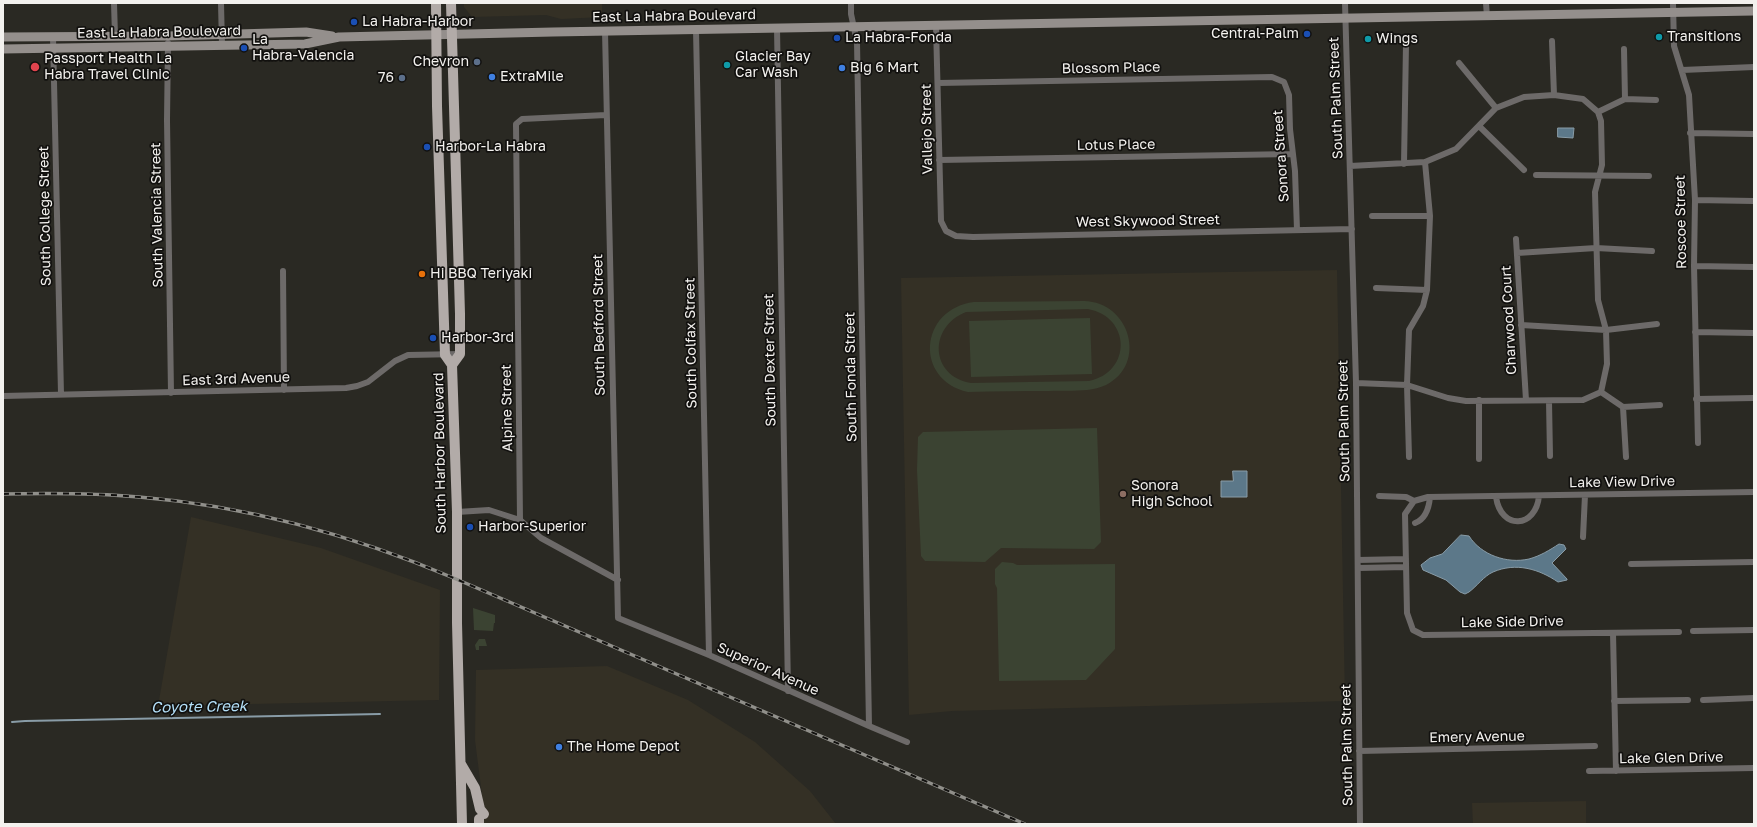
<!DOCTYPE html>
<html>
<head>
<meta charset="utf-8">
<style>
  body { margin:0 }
  #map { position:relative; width:1757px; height:827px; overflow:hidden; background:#2a2923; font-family:"Golos Text",sans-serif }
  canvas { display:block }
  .frame { position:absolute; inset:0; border:4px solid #f3f1ee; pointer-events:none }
</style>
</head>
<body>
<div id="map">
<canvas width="1757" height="827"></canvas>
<div class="frame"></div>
</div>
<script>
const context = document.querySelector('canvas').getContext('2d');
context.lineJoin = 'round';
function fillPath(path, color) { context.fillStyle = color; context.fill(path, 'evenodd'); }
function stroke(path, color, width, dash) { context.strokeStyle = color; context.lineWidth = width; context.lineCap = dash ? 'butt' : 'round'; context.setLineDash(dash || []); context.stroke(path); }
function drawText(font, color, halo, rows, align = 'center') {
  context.font = font + ' "Golos Text",sans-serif'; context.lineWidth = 3.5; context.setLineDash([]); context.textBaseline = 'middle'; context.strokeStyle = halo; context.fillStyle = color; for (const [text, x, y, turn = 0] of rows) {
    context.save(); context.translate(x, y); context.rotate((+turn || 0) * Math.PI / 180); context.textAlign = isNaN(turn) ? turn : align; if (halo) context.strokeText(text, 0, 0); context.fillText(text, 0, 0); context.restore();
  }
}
const built = new Path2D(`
  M464,3H602V17L561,19L546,15L472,17L464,7Z
  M1337,270L1345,701L952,711L909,715L901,278Z
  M191,517L321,548L440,590L439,700L158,706Z
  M607,666L688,700L755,742L810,791L836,824H483V803L475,740L476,670Z
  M1586,801V824H1473L1472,803Z`);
const green = new Path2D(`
  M1084,301C1130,302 1148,364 1106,385C1088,393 1067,390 1048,391C1022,391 995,391 968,392C914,380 919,309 974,302ZM1088,309C1131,317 1132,372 1089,381L971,383C930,376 928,327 966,312Z
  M1090,318L1092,374L971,377L969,321Z
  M1097,428L1101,542L1094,549L1001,548L985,562L925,561L921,556L917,470L918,437L923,432Z
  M1002,562L1013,563L1017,565L1115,564V649L1086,680L999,681L997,588L995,584V569Z
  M473,608L495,615V623H494L493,631L474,630Z
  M479,639H485L487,646H479V650H476L475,645Z`);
const water = new Path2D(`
  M1558,128H1574L1573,138L1558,137Z
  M1233,471H1247V497H1221V481H1233Z
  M1461,535L1469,536C1481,555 1507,564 1529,559C1540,556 1550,550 1559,544L1564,545L1566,549L1552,563L1567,579V580L1558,582C1539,569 1516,562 1493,572C1484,576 1477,586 1469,592L1465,594L1460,592L1446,580L1423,570L1421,565L1430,558L1442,554Z`);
const stream = new Path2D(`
  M12,722L25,721L380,714`);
const minor = new Path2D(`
  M114,3L115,36
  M221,3L222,45
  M851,3V14L857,42L869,726
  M1345,3L1356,383L1360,824
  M1486,3L1487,17
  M1673,3L1674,46L1689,95L1695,200L1694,266L1698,443
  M936,26L941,221L946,231L956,236L973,237L1352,229
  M777,28L788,691
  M696,30L709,655
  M605,31L618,618L709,655L869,726L907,742
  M53,37L61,394
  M1552,41L1554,95
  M168,43L167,120L171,393
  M1624,49L1625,99
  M1459,63L1496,108
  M1682,70L1754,67
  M938,83L1272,77L1284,82L1289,95L1290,129L1295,171L1297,230
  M1598,112L1601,121L1602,165L1595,192L1598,300L1606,330L1607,364L1601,392
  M1598,112L1625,99L1656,100
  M1479,126L1524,170
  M1690,133L1754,134
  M939,160L1293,154
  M1404,164L1406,44
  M1350,166L1425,162L1456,149L1496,108L1524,97L1554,95L1583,99L1598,112
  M1536,175L1649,176
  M1695,200L1754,201
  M1372,216H1430
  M1516,239L1526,400
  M1517,253L1596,248L1652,251
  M1694,266L1754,267
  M283,271L284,390
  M1376,288L1427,290
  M1521,325L1606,330L1657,324
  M1695,332L1754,333
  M1356,383L1407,385L1448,398L1466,401L1583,400L1601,392
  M1601,392L1623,407L1626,457
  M3,396L346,388L357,386L368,382L395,361L408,355L460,354
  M1696,399L1754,398
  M1479,400V459
  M1549,401L1550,456
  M1623,407L1660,405
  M1409,457L1407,385L1409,330L1423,306L1427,290L1430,216L1425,162
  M1379,496L1406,497L1414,501
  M1496,497C1501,531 1536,528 1539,496
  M457,512L489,510L520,520L541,538L618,580
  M520,520L516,124L522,119L606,115
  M1415,523C1426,519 1429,508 1430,497
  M1583,537L1585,495
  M1358,560L1406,559
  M1631,564L1754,562
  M1358,568L1406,567
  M1693,631L1754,630
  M1679,632L1423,635L1413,630L1407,613L1405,514L1414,501L1428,497L1754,492
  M1613,633L1616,771
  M1703,700L1754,698
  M1614,701L1688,700
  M1359,751L1595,746
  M1589,771L1754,768`);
const secondary = new Path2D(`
  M3,37L168,36L306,32L332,36
  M3,49L305,44L339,37L553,32L1754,11`);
const primary = new Path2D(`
  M436,3L437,106L445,355L452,365
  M451,3L460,314V354L452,365L457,512V623L462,824
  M461,764L475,788L480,809L484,814
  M479,819V824`);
const rail = new Path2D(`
  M3,494C48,493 94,493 139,497C249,506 355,536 456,579L1025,824`);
const markers = [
  [354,22,4,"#1a4fb4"],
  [1307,34,4,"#1a4fb4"],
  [1659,37,4,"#0f9aa8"],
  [837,38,4,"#1a4fb4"],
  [1368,39,4,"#0f9aa8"],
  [244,48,4,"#1a4fb4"],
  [477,62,4,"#5c6f8a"],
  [727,65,4,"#0f9aa8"],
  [35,67,5,"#e0444e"],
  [842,68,4,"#3f7fe0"],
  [492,77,4,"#3f7fe0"],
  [402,78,4,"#5c6f8a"],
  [427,147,4,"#1a4fb4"],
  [422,274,4,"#e8710a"],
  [433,338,4,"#1a4fb4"],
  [1123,494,4,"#8d6e63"],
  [470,527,4,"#1a4fb4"],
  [559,747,4,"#3f7fe0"]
];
const streetNames = [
  ["East La Habra Boulevard",674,16,-1],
  ["East La Habra Boulevard",159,32,-1],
  ["Blossom Place",1111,68,-1],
  ["South Palm Street",1336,98,-92],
  ["Vallejo Street",927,129,-91],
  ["Lotus Place",1116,145,-1],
  ["Sonora Street",1281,156,-94],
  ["South Valencia Street",157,215,-91],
  ["South College Street",45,216,-91],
  ["West Skywood Street",1148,221,-1],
  ["Roscoe Street",1681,222,-91],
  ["Charwood Court",1509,320,-93],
  ["South Bedford Street",599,325,-91],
  ["South Colfax Street",691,343,-91],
  ["South Dexter Street",770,360,-91],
  ["South Fonda Street",851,377,-91],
  ["East 3rd Avenue",236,379,-2],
  ["Alpine Street",507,408,-91],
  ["South Palm Street",1344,421,-91],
  ["South Harbor Boulevard",440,453,-91],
  ["Lake View Drive",1622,482,-1],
  ["Lake Side Drive",1512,622,-1],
  ["Superior Avenue",768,669,24],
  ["Emery Avenue",1477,737,-1],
  ["South Palm Street",1347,745,-91],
  ["Lake Glen Drive",1671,758,-1]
];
const poiNames = [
  ["La Habra-Harbor",362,22],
  ["Central-Palm",1299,34,"right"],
  ["Transitions",1667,37],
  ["La Habra-Fonda",845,38],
  ["Wings",1376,39],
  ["La",252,40],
  ["Habra-Valencia",252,56],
  ["Glacier Bay",735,57],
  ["Car Wash",735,73],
  ["Passport Health La",44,59],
  ["Habra Travel Clinic",44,75],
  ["Chevron",469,62,"right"],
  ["Big 6 Mart",850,68],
  ["ExtraMile",500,77],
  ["76",394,78,"right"],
  ["Harbor-La Habra",435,147],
  ["Hi BBQ Teriyaki",430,274],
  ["Harbor-3rd",441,338],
  ["Sonora",1131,486],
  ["High School",1131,502],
  ["Harbor-Superior",478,527],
  ["The Home Depot",567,747]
];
const waterNames = [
  ["Coyote Creek",199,707,-1]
];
fillPath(built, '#343025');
fillPath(green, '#3b4332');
fillPath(water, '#5c7889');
stroke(water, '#899ca7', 1);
stroke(stream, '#899ca7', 2);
stroke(minor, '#6d6a69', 6);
stroke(secondary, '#948f8c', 9);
stroke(primary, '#b2aba8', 10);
stroke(rail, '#908f8a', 3.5);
stroke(rail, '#12110f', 2, [6]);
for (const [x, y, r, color] of markers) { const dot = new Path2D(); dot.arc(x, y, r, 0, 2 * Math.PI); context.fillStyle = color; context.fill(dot); stroke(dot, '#12110f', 1.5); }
drawText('14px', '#f3f1ee', '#12110f', streetNames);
drawText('14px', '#f3f1ee', '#12110f', poiNames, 'left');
drawText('italic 15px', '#b3dff8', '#12110f', waterNames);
</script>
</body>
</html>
